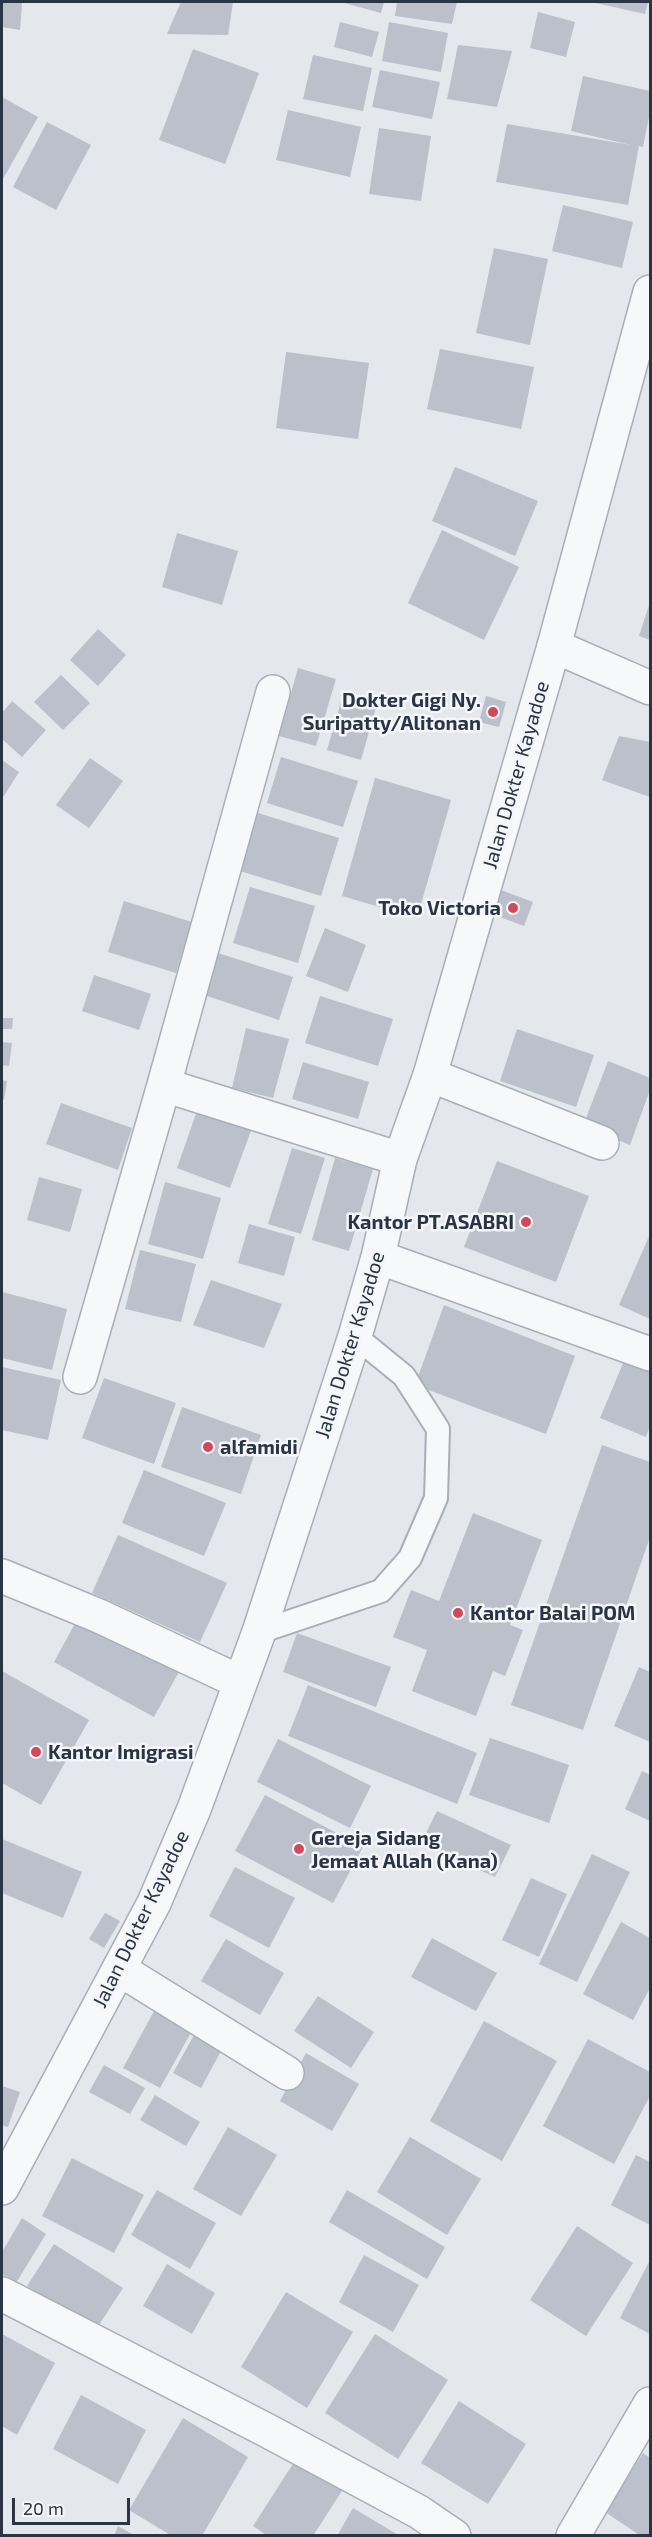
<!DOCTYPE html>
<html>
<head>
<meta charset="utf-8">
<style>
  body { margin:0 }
  #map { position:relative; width:652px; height:2537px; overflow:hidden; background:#e4e7ec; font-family:"Exo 2",sans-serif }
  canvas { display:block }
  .frame { position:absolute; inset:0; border:3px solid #2b3445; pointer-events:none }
  .scale { position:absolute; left:12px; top:2498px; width:118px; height:27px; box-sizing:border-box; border:3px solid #2b3445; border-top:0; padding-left:8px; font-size:18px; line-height:21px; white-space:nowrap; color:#2b3445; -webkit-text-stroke:4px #f4f6f9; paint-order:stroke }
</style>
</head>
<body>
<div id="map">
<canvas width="652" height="2537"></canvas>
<div class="frame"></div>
<div class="scale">20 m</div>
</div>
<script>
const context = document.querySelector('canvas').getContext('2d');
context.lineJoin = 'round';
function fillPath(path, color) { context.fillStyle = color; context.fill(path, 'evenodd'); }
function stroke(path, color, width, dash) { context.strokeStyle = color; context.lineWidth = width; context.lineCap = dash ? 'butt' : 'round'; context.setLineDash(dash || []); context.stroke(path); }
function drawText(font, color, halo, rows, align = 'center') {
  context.font = font + ' "Exo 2",sans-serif'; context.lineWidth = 5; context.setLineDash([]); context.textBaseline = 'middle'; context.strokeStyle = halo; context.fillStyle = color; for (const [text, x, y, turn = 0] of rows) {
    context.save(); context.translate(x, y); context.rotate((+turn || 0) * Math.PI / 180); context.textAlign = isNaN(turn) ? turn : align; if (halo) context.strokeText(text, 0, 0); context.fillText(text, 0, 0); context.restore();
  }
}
const building = new Path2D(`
  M2,2H22L20,30L2,27Z
  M181,2H233L228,35L167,34Z
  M341,2H384L381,13Z
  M397,2H457L452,24L395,16Z
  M591,2H648L645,14Z
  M538,12L575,22L566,57L530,48Z
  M340,22L379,32L372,57L334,47Z
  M389,22L448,33L441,72L382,61Z
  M458,45L512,51L497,107L447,99Z
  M193,49L259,73L225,164L159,140Z
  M313,55L372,68L363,111L303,99Z
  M380,70L440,82L432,119L372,107Z
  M583,76L650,91V112L643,147L639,146L628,205L496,182L507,124L631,145L571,131Z
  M2,97L38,117L3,179L2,178Z
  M288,110L361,127L350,177L276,160Z
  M47,122L91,145L56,210L13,187Z
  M379,128L431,136L421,201L369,194Z
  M563,205L633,222L622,268L552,251Z
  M494,248L548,259L530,345L476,333Z
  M440,349L534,367L521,429L427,409Z
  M286,352L369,363L358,439L276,428Z
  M455,467L538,501L515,556L432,521Z
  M442,530L519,567L484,640L408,603Z
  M177,533L238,551L222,605L162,587Z
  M650,602V640L639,636Z
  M98,629L126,655L98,686L70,660Z
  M298,668L336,679L316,746L279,736Z
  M61,675L90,703L63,730L34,702Z
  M343,695L377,704L361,760L327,750Z
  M486,696L506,702L499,727L479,722Z
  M12,701L46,730L22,757L2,739V713Z
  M619,736L650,742V797L602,780Z
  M281,757L358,781L343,827L267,803Z
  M90,758L123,781L89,828L56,805Z
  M2,760L19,772L2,799Z
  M375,778L451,800L417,918L342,896Z
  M258,813L339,838L321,896L240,871Z
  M250,887L315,906L298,963L233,943Z
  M501,890L533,902L524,926L492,914Z
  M124,901L192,922L176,973L108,952Z
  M325,928L366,945L348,992L306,976Z
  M218,953L293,977L279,1020L204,995Z
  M94,975L151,994L139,1030L82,1011Z
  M320,996L393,1019L378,1066L305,1043Z
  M2,1018H13L12,1029H2Z
  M246,1028L289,1039L273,1098L232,1088Z
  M517,1029L594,1055L576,1107L500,1081Z
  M2,1042L12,1043L9,1066L2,1065Z
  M608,1061L650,1078V1090L630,1145L583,1126Z
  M303,1062L369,1082L358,1119L292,1099Z
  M2,1080L7,1081L4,1100L2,1099Z
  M61,1103L132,1128L118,1170L46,1144Z
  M198,1108L252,1128L230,1188L177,1168Z
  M292,1148L325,1158L301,1234L268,1224Z
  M335,1158L373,1169L349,1251L312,1240Z
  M497,1161L589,1196L556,1282L464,1247Z
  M39,1177L82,1189L70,1232L27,1220Z
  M165,1182L221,1198L203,1259L148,1244Z
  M249,1224L295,1237L284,1276L238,1263Z
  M650,1234V1319L619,1305Z
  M140,1250L196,1264L181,1322L125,1309Z
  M211,1280L282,1304L264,1348L193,1325Z
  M2,1292L67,1309L52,1370L2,1358Z
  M444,1305L575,1356L546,1434L415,1385Z
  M624,1361L650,1372V1426L646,1437L600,1418Z
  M2,1367L61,1380L48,1440L2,1430Z
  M104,1378L176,1403L154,1464L82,1438Z
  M182,1407L261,1435L241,1494L161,1467Z
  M602,1445L650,1462V1537L583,1730L511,1705Z
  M144,1470L226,1503L204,1556L122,1523Z
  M473,1513L542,1540L510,1625L523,1630L505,1676L493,1671L476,1716L412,1691L427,1650L393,1637L411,1590L439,1601Z
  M118,1535L227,1583L200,1642L92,1593Z
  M79,1616L180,1670L154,1717L54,1662Z
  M297,1633L391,1667L376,1707L283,1672Z
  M639,1667L650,1672V1742L614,1726Z
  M2,1671L89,1720L41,1805L2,1783Z
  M308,1685L477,1753L457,1804L288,1736Z
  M490,1738L569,1765L549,1823L469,1795Z
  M278,1739L371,1786L350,1828L257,1782Z
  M642,1771L650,1775V1821L625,1809Z
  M265,1795L363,1847L333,1903L235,1851Z
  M437,1811L511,1845L495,1877L421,1843Z
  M2,1839L82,1872L63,1918L2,1893Z
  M592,1854L630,1872L577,1982L539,1964Z
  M235,1867L295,1898L269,1948L209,1916Z
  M531,1878L567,1894L539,1957L502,1940Z
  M105,1913L120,1921L104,1948L89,1939Z
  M621,1922L650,1938V1988L633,2020L583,1994Z
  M432,1938L497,1973L476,2011L411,1977Z
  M226,1939L284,1973L260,2015L201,1981Z
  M318,1996L374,2032L351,2068L294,2031Z
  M159,2002L197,2022L160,2088L123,2068Z
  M484,2021L557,2061L502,2161L430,2121Z
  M200,2024L227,2040L201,2088L173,2073Z
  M588,2039L650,2072V2096L614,2164L543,2126Z
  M306,2053L359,2084L332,2131L280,2101Z
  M104,2065L145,2088L130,2114L89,2092Z
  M2,2086L20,2092L8,2127L2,2125Z
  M155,2095L200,2122L186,2146L140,2120Z
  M228,2127L277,2155L241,2216L193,2189Z
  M410,2137L481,2179L447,2235L377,2192Z
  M636,2155L650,2162V2225L611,2205Z
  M72,2158L144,2195L114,2253L42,2216Z
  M157,2190L216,2223L190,2269L131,2235Z
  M347,2190L445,2247L427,2279L329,2222Z
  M22,2218L46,2234L16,2283L2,2274V2252Z
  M577,2226L633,2263L586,2336L530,2300Z
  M54,2244L123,2288L95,2331L27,2286Z
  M364,2255L419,2285L393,2332L339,2302Z
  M650,2260V2334L620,2318Z
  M167,2264L215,2293L192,2334L143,2306Z
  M286,2292L353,2332L307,2408L241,2367Z
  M2,2334L55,2363L17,2435L2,2426Z
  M375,2334L448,2380L398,2459L325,2413Z
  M81,2395L146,2430L118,2484L53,2449Z
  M459,2401L526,2444L488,2504L421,2463Z
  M183,2418L248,2457L202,2536H172L129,2510Z
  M643,2453L650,2458V2536H641L605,2512Z
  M298,2456L345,2486L313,2536H268L253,2526Z
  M353,2508L400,2536H337Z
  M118,2526L136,2536H114Z`);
const service = new Path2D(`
  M259,1632L381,1591L410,1558L436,1498L438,1429L404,1376L355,1336`);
const minor = new Path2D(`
  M554,646L650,688
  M430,1075L602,1143
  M164,1085L400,1159
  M80,1377L164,1085L273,692
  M2,1576L99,1616L240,1682
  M119,1969L287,2073
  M2,2294L268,2431L419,2512L454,2536
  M573,2536L650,2404`);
const tertiary = new Path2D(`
  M378,1257L650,1354
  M2,2188L154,1903L194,1809L259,1632L355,1336L378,1257L400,1159L430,1075L554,646L650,292`);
const markers = [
  [493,712,6,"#d1495b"],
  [513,908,6,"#d1495b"],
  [526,1222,6,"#d1495b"],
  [208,1447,6,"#d1495b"],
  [458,1613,6,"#d1495b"],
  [36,1752,6,"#d1495b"],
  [299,1849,6,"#d1495b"]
];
const poiNames = [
  ["Dokter Gigi Ny.",481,700,"right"],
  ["Suripatty/Alitonan",481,723,"right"],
  ["Toko Victoria",501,908,"right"],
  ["Kantor PT.ASABRI",514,1222,"right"],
  ["alfamidi",220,1447],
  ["Kantor Balai POM",470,1613],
  ["Kantor Imigrasi",48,1752],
  ["Gereja Sidang",311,1838],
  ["Jemaat Allah (Kana)",311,1861]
];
const streetNames = [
  ["Jalan Dokter Kayadoe",516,775,-74],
  ["Jalan Dokter Kayadoe",350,1345,-73],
  ["Jalan Dokter Kayadoe",141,1919,-64]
];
fillPath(building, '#bbc0ca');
stroke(service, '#a9aeb7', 26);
stroke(minor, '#a9aeb7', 36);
stroke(tertiary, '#a9aeb7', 36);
stroke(service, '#f7f8fa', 22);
stroke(minor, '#f7f8fa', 33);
stroke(tertiary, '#f7f8fa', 33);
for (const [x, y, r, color] of markers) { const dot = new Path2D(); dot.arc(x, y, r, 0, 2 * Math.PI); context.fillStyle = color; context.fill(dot); stroke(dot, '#f4f6f9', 2); }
drawText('bold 20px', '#2b3445', '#f4f6f9', poiNames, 'left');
drawText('20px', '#2b3445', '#f4f6f9', streetNames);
</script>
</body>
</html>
